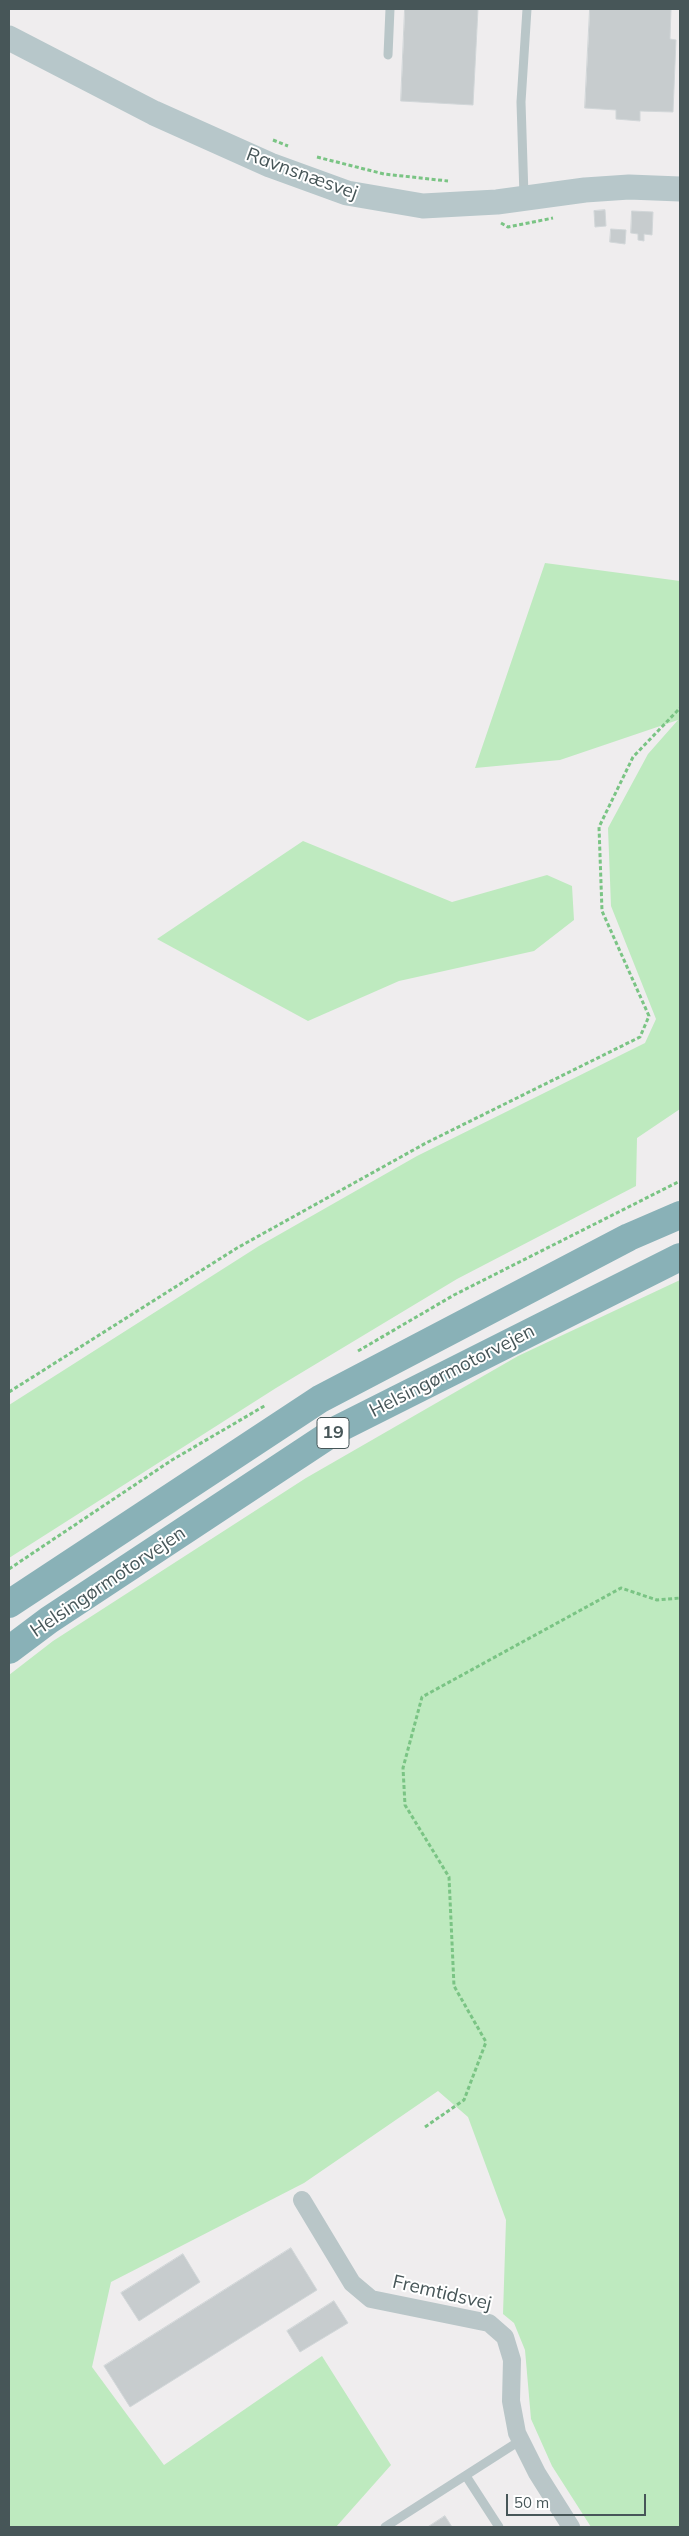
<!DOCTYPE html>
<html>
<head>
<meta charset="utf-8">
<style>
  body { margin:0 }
  #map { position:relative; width:689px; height:2536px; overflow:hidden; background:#efedee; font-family:Mulish,sans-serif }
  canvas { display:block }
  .frame { position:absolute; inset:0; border:10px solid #475658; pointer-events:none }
  .scale { position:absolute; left:506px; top:2494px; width:140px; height:22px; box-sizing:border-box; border:2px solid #475658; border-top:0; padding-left:6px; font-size:15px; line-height:18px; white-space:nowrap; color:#475658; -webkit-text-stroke:4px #fff; paint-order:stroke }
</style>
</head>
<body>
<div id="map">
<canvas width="689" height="2536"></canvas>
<div class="frame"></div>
<div class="scale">50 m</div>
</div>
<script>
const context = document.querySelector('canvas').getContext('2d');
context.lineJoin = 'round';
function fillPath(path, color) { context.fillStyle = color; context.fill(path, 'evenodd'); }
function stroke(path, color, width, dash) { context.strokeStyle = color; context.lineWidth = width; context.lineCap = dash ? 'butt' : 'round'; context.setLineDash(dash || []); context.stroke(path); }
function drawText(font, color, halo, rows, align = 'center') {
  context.font = font + ' Mulish,sans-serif'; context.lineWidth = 4; context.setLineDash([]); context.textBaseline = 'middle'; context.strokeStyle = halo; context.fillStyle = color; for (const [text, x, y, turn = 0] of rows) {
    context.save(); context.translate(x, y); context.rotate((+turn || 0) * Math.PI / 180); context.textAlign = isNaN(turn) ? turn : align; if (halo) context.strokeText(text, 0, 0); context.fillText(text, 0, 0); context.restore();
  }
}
const green = new Path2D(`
  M545,563L680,581V1109L637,1138L636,1186L457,1279L276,1388L9,1558V1405L259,1246L417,1156L645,1043L656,1019L611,906L608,828L648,754L678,720L560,760L475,768Z
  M303,841L452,902L547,875L572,886L574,920L534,951L399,981L308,1021L157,939Z
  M680,1280V2527H591L552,2466L531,2419L525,2350L514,2323L503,2314L506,2220L468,2117L438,2091L304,2183L111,2282L92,2367L164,2465L322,2356L391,2465L336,2527H9V1675L53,1641L306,1478L518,1356Z`);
const building = new Path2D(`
  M405,9H478L473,105L401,101Z
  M590,9H671L670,39L676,40L673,112L640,111V121L616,119V110L585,108Z
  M605,210L606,226L595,227L594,211Z
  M632,211L653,212L652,235L644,234V241L638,240V234L631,233Z
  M611,229L626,230L625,244L610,242Z
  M291,2248L317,2290L130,2407L104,2366Z
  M183,2254L200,2282L139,2321L121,2293Z
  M334,2301L348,2323L300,2352L287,2331Z
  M445,2516L452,2527H428Z`);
const path = new Path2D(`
  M273,140L288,146
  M317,157L384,174L448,181
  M501,223L508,227L553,218
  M358,1351L454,1295L680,1181
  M9,1392L237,1248L426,1143L640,1037L649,1016L602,911L599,827L633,757L680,708
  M9,1569L172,1460L266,1405
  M425,2127L464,2100L486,2042L454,1986L449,1877L405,1805L403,1768L422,1697L621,1588L657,1600L680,1598`);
const service = new Path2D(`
  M388,55L390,9
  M524,196L521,102L527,9
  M466,2476L499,2527
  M385,2527L521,2440`);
const minor = new Path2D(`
  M302,2200L352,2283L371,2299L489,2323L505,2337L512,2360L511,2401L517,2433L537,2473L571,2527`);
const secondary = new Path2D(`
  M9,38L154,113L270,165L347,193L423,206L497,202L585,190L629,187L680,189`);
const motorway = new Path2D(`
  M9,1604L320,1399L629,1237L680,1215
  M9,1650L49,1620L338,1429L680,1257`);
const shields = [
  [333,1433,32]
];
const shieldNames = [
  ["19",333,1433]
];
const streetNames = [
  ["Ravnsnæsvej",302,174,20],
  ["Helsingørmotorvejen",452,1371,-27],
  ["Helsingørmotorvejen",108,1582,-34],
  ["Fremtidsvej",442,2293,13]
];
fillPath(green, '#beeabf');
fillPath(building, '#c7ccce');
stroke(building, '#d1d6d8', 1);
stroke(path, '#7ac484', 3, [4, 2.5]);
stroke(service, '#b9c6c8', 9);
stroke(minor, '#b9c6c8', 18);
stroke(secondary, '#b7c7ca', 25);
stroke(motorway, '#89b1b7', 28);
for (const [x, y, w] of shields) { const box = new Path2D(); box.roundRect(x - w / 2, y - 15.5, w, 31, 4); context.fillStyle = '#fff'; context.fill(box); stroke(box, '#475658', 1); }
drawText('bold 18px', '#475658', null, shieldNames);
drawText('19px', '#475658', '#fff', streetNames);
</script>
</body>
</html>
